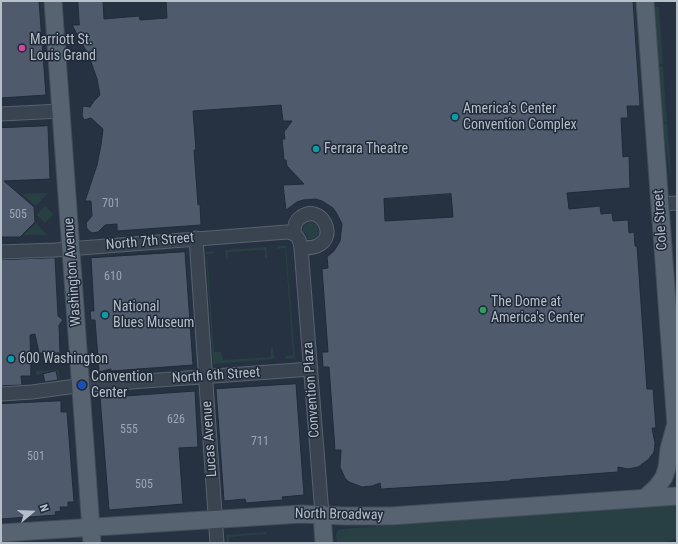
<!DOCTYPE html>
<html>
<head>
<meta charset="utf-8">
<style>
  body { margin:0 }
  #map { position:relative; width:678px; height:544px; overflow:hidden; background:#263242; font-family:"Roboto Condensed",sans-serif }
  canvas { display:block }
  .frame { position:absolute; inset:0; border:2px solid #b7bfcb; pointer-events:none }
  .north { position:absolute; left:12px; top:492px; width:40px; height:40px; -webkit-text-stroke:3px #1f2937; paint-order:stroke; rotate:71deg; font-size:11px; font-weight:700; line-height:16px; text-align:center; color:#b7bfcb }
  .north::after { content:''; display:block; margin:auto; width:14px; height:18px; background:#b7bfcb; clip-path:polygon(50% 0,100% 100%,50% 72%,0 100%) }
</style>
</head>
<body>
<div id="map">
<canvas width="678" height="544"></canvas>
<div class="frame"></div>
<div class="north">N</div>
</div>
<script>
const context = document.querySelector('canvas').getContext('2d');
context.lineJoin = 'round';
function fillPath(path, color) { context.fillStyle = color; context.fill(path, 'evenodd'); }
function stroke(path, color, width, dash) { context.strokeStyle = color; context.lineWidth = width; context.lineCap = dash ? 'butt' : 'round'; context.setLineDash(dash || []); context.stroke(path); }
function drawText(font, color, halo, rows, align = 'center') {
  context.font = font + ' "Roboto Condensed",sans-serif'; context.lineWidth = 3; context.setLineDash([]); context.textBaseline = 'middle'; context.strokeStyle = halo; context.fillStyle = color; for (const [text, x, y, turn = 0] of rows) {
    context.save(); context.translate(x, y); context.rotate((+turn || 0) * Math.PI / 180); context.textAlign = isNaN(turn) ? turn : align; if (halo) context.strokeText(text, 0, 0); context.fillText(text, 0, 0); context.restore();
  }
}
const green = new Path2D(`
  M633,1H634L641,106H640Z
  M653,7H659L663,64L657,65Z
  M663,66L667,122H663L657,67Z
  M667,123L671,175H670L663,124Z
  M48,193L36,206L22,194Z
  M45,206L53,214L45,223L37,215Z
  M310,222L316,224L319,230C319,236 315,240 308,239L307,235L302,231L304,225Z
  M36,223L47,235H24Z
  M277,246H286L295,358L285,359L286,356L293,355L285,248L277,249Z
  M267,247V258L265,257V250L228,252V260L226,259L225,250Z
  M215,251L214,253L207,254L214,352H221L223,360L271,357V349L273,348L274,359L213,364L206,252Z
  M58,370L60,380H58L56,371L36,375V371Z
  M677,504V538L664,543H337L336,535L338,530L343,529Z
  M266,532V534L229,537V543H227L226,535Z`);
const building = new Path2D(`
  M1,1H39L46,95L1,98Z
  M78,1H103L104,19L139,16L140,20L167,18L166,1H633L640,106H627L628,118H621L623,157L629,156L630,188L567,193L569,209L600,206L601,214L612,213L613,221L628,220L629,233L634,232L635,246H637L647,389H653L656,428H652L655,443L654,452L649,459L638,467L628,469L618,467V472L510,480V481L381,489L380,483L372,486L362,487L349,482L345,478L340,467L341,450H335L329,367H323L322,352H328L322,269L328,268L327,257L334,251L340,241L342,224L337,214L333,208L322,201L316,199L303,200L297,202L286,210L283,185L304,184L287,166L286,160H284L282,139H285L284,132L292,121H283L281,105L193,111L196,150H194L198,205L200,204L201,225L117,231V224L105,225L98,232L92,233L87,229L86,223L92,216L91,201H85L97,165L101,145L103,129L91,118L84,120L82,115L83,106L90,107L94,101L100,95L97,79L89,56L72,25H79ZM451,194L453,217L385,221L384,199Z
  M48,126L50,179L4,181L34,207L35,222L20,237H1V128Z
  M185,252L193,365L111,371V369L99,372L95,320H91L90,311H94L91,258Z
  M55,258L58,316L63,320L59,325L60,353H39L35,334L30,335L31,376H21L22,385L1,386V260Z
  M56,371L58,380L45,382L43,374Z
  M296,384L304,495L282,497L283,500L246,503L245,499L224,501L216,389Z
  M111,391V397L195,391L198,447L179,448L183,504L109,510L100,397L101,392Z
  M61,401V412H67L74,502H68V507H60L61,511L55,512L56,515L1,519V404Z`);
const minor = new Path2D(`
  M1,114L61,111
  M660,204L677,203
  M294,233C294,226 295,221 301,217C321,203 339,237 317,246C312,248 307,248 301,248
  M196,238L217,543
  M1,252L55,250L287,232C297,233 300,239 301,248L322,514
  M1,394L32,392L76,386L311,369`);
const major = new Path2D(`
  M53,1L92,543
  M645,1L677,439
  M645,498L657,487L664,477L667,468L669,449L675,427
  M322,514L324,543
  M1,533L301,514L345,516H391L677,496`);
const markers = [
  [22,48,4,"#d1479c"],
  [455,117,4,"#0f9aa8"],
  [316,149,4,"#0f9aa8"],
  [483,310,4,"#2e9e5b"],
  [105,315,4,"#0f9aa8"],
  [11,359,4,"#0f9aa8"],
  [82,385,5,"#1a4fb4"]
];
const numberNames = [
  ["701",111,204],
  ["505",18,215],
  ["610",113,277],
  ["626",176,420],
  ["555",129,430],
  ["711",260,442],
  ["501",36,457],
  ["505",144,485]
];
const poiNames = [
  ["Marriott St.",30,40],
  ["Louis Grand",30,56],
  ["America’s Center",463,109],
  ["Convention Complex",463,125],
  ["Ferrara Theatre",324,149],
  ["The Dome at",491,302],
  ["America's Center",491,318],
  ["National",113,307],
  ["Blues Museum",113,323],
  ["600 Washington",19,359],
  ["Convention",91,377],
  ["Center",91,393]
];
const streetNames = [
  ["Cole Street",661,220,-94],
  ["North 7th Street",150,242,-5],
  ["Washington Avenue",73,272,-94],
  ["North 6th Street",216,376,-4],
  ["Convention Plaza",312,390,-94],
  ["Lucas Avenue",210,439,-94],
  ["North Broadway",339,515,1]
];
fillPath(green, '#283f43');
fillPath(building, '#4f5a6d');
stroke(building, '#212b39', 1);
stroke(minor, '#58626f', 15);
stroke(major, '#444d5b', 19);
stroke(minor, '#3a4451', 13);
stroke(major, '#586371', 17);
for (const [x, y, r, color] of markers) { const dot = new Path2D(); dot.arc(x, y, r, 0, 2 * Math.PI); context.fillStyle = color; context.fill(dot); stroke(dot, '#1f2937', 1.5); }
drawText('12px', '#9da6b4', null, numberNames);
drawText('14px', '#b7bfcb', '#1f2937', poiNames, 'left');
drawText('14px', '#b7bfcb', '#1f2937', streetNames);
</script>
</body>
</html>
